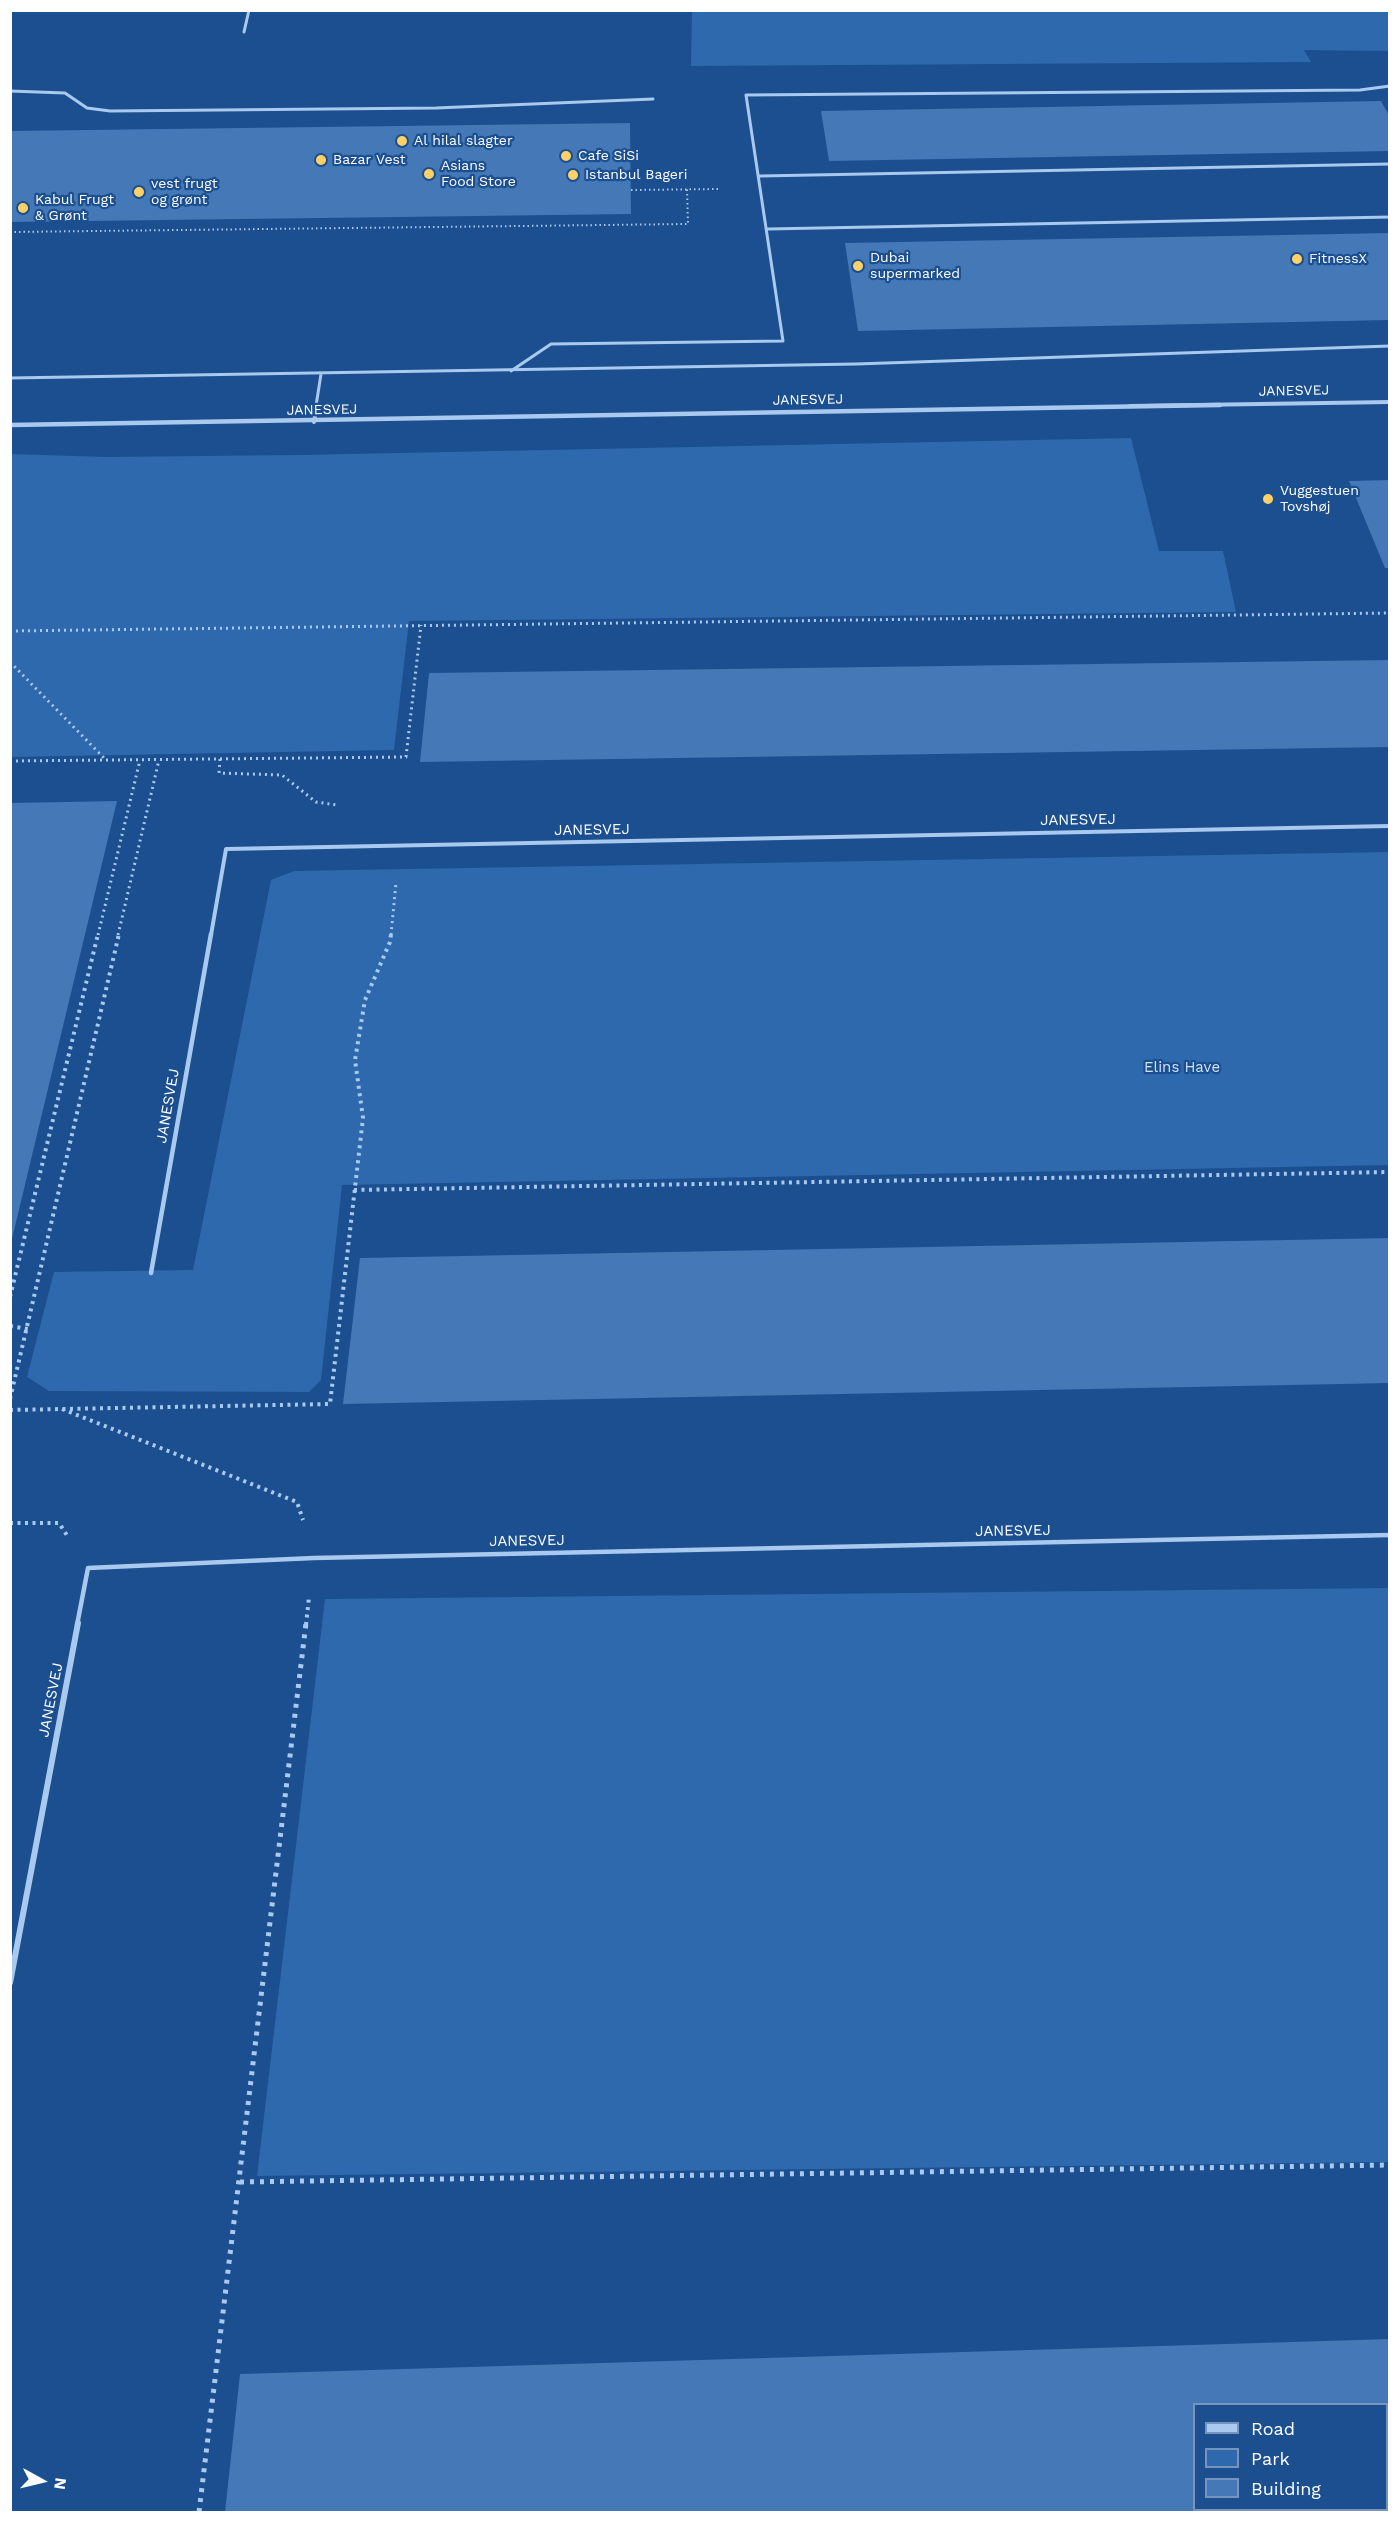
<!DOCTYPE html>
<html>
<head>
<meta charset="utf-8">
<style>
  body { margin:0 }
  #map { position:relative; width:1400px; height:2523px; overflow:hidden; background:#1b4f8f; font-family:"Work Sans",sans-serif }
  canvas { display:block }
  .frame { position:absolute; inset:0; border:12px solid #fff; pointer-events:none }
  .legend { position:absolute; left:1193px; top:2403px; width:195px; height:108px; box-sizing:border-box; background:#1b4f8f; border:2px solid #7695bc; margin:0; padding:8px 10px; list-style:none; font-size:18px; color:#fff }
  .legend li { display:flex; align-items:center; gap:12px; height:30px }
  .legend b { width:30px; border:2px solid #7695bc }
  .north { position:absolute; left:12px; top:2451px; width:60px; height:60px; -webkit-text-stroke:4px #1b4f8f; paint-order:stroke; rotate:98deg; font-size:16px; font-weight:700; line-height:24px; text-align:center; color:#fff }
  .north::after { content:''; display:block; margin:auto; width:21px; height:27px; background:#fff; clip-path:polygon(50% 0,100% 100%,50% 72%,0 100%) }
</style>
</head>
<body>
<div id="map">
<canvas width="1400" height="2523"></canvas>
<div class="frame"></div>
<ul class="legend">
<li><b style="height:8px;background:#a9c9ee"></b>Road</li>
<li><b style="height:16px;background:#2e69ad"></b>Park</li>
<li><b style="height:16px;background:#4478b7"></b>Building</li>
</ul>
<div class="north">N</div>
</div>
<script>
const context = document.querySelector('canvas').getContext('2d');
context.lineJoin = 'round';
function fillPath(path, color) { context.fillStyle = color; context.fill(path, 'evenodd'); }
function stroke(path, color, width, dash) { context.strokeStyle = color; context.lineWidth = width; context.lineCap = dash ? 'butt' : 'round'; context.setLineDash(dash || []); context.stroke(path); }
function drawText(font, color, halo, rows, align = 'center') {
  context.font = font + ' "Work Sans",sans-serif'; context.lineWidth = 4.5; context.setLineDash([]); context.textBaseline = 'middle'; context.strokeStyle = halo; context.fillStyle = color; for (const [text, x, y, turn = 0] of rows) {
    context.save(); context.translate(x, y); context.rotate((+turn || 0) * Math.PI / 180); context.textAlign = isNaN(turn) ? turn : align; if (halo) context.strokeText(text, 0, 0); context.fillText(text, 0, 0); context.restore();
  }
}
const green = new Path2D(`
  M692,11H1389V51L1304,50L1311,62L691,66Z
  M1131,438L1159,551H1223L1236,612L409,621L394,750L11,757V454L105,457L301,455Z
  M1389,852V1165L342,1185L321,1380L309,1392L49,1391L27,1377L54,1272L193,1270L271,880L294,871Z
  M1389,1588V2162L257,2176L325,1599Z`);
const building = new Path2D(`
  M1381,101L1390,117V151L829,161L821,111Z
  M630,123L631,214L10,222V131Z
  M1390,233V320L858,331L845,243Z
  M1390,480V568H1385L1349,481Z
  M1390,660V747L420,762L429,673Z
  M117,801L11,1243H10V803Z
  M1390,1238V1383L343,1404L360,1258Z
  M1390,2339V2512H225L240,2374ZM1194,2404H1386V2510H1194Z`);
const pathFar3 = new Path2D(`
  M631,190L720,189
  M10,232L688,224L687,189`);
const pathFar2 = new Path2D(`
  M10,631L1390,613
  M10,662L106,760
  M220,759L219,773L282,775L316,802L337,805
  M10,761L406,757L421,625
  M98,935L140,760
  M118,935L159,760
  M391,935L396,883`);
const pathFar1 = new Path2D(`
  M354,1190L1390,1172
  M10,1297L98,934
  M10,1326L28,1329
  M10,1399L119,934
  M62,1409L297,1502L303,1520
  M10,1410L330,1404L363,1118L355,1060L365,1000L390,942L391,934
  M10,1523H59L68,1537
  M306,1625L309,1597`);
const path = new Path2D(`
  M240,2182L1390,2165
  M199,2512L306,1623`);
const serviceFar3 = new Path2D(`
  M244,32L249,10
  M10,91L65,93L87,108L110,111L436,108L653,99
  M760,176L1390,164
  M768,229L1390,217
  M511,371L551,344L783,341L746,95L1360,90L1390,86
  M10,378L856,364L1390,346
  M316,406L321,374`);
const serviceFar2 = new Path2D(`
  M314,422L317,405
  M211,935L226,849L1390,826`);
const serviceFar1 = new Path2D(`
  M151,1273L211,934
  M77,1625L88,1568L314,1558L1390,1535`);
const service = new Path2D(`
  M10,1983L78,1623`);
const minorFar1 = new Path2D(`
  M1130,406L1390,402`);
const minor = new Path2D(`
  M10,425L1220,405`);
const markers = [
  [402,141,6,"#ffd166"],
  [566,156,6,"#ffd166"],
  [321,160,6,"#ffd166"],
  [429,174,6,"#ffd166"],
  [573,175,6,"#ffd166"],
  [139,192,6,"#ffd166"],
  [23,208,6,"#ffd166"],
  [1297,259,6,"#ffd166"],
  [858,266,6,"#ffd166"],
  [1268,499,6,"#ffd166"]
];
const farPoinames = [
  ["Al hilal slagter",414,141],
  ["Cafe SiSi",578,156],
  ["Bazar Vest",333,160],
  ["Asians",441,166],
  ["Food Store",441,182],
  ["Istanbul Bageri",585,175],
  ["vest frugt",151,184],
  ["og grønt",151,200],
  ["Kabul Frugt",35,200],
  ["& Grønt",35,216],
  ["Dubai",870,258],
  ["supermarked",870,274],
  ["FitnessX",1309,259],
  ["Vuggestuen",1280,491],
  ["Tovshøj",1280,507]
];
const farStreetnames = [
  ["JANESVEJ",1294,391,-1],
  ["JANESVEJ",808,400,-1],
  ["JANESVEJ",322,410,-1]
];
const streetNames = [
  ["JANESVEJ",1078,820,-1],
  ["JANESVEJ",592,830,-1],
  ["JANESVEJ",168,1106,-80],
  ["JANESVEJ",1013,1531,-1],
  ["JANESVEJ",527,1541,-1],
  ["JANESVEJ",51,1700,-79]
];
const parkNames = [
  ["Elins Have",1182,1068]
];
fillPath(green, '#2e69ad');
fillPath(building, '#4478b7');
stroke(pathFar3, '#a9c9ee', 2, [1.5, 3]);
stroke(pathFar2, '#a9c9ee', 3, [2, 4]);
stroke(pathFar1, '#a9c9ee', 4, [3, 4.5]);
stroke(path, '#a9c9ee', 5, [4, 6]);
stroke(serviceFar3, '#a9c9ee', 3);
stroke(serviceFar2, '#a9c9ee', 4);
stroke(serviceFar1, '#a9c9ee', 4.5);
stroke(service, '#a9c9ee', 6);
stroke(minorFar1, '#a9c9ee', 4);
stroke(minor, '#a9c9ee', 4.5);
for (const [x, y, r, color] of markers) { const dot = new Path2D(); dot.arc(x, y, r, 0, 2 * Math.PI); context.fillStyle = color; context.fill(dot); stroke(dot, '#1b4f8f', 2); }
drawText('14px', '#fff', '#1b4f8f', farPoinames, 'left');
drawText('14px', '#fff', '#1b4f8f', farStreetnames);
drawText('15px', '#fff', '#1b4f8f', streetNames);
drawText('15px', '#cfe3fa', '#1b4f8f', parkNames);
</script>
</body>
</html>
